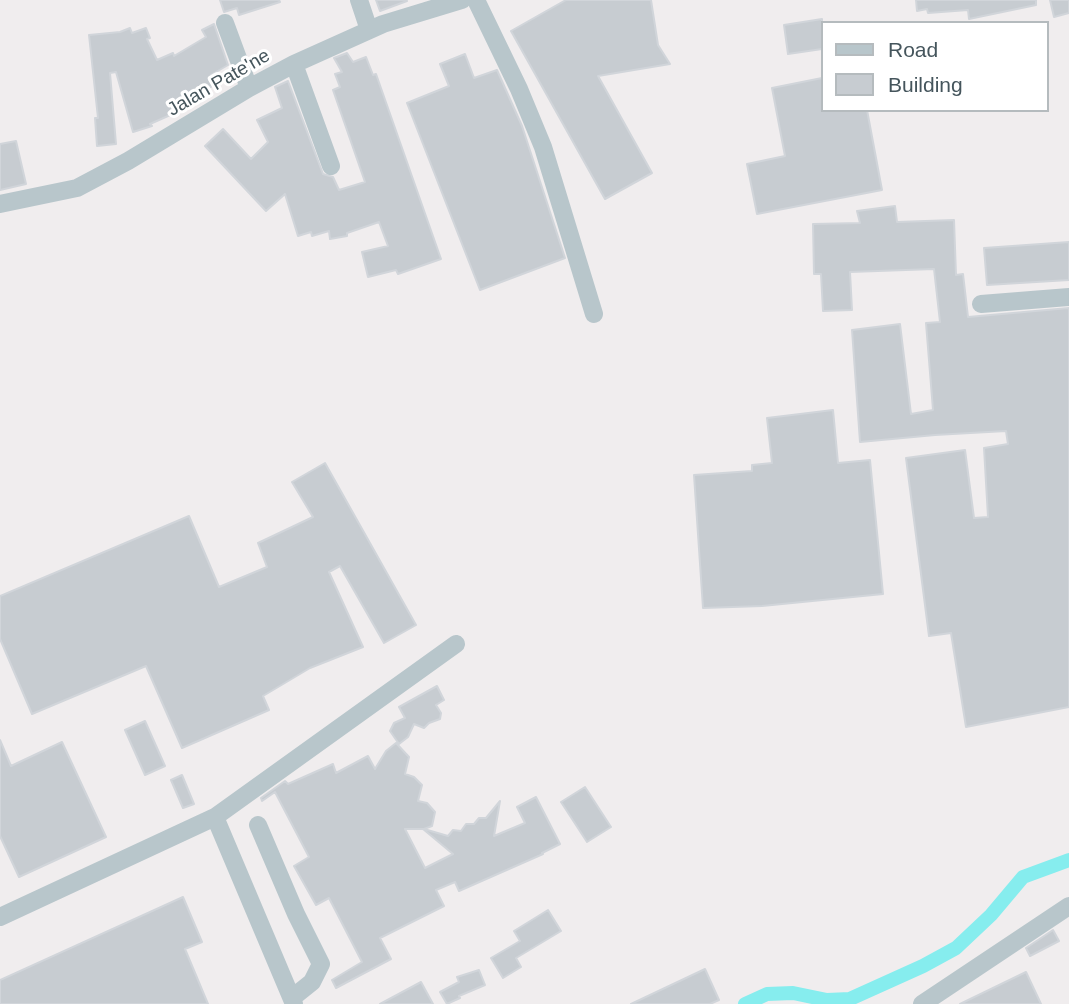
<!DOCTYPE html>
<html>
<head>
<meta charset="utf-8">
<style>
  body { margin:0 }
  #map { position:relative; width:1069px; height:1004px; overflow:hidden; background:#f0edee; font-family:Arial,sans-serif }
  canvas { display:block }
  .legend { position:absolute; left:821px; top:21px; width:228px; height:91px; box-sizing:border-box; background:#fff; border:2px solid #b5bbbe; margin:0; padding:9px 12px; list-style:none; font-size:21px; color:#45555c }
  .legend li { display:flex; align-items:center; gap:14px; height:35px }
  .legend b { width:35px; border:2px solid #b5bbbe }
</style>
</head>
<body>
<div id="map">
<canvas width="1069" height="1004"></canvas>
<ul class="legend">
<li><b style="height:9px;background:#b8c6cb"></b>Road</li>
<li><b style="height:19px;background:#c7ccd1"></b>Building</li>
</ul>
</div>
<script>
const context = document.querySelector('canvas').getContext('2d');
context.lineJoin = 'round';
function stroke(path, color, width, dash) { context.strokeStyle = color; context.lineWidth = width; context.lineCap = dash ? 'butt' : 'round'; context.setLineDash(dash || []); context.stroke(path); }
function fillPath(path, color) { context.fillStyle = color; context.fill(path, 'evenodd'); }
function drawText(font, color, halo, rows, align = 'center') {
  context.font = font + ' Arial,sans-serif'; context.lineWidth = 6; context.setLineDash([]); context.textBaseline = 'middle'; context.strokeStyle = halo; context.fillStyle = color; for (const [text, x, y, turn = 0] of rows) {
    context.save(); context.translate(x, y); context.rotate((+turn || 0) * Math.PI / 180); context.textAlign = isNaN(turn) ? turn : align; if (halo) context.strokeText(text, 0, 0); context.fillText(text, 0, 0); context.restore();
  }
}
const canal = new Path2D(`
  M745,1004L767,994L793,993L827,1000L850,999L923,966L956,948L991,915L1023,877L1069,860`);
const building = new Path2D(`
  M220,0H279L280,2L239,15L237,8L224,12Z
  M376,0H406L407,1L380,11Z
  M566,0H651L658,45L670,64L598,76L652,173L605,199L511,31Z
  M916,0H1036V5L969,19L968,10L928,13L927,9L917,11Z
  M1050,0H1069V13L1054,17Z
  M822,19V49L788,54L784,25Z
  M214,24L228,65L211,75L216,84L201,92L200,89L181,99L186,108L150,124L152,126L133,132L116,72L110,73L116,144L97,146L95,118H98L89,35L120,32L130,28L132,33L146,28L150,38L147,39L157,60L173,53L174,56L206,37L202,30Z
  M347,53L353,62L366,57L373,75L376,74L441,259L398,274L396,270L368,277L362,252L388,246L379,222L347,233V236L330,239L329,231L312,236L311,232L298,236L285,194L266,211L205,146L223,129L251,159L268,142L257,120L282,108L275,87L288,81L323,174L333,177L339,190L365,182L333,90L340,87L335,74L342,72L334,58Z
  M465,54L474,78L497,70L522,126L565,258L480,290L407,103L449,86L440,64Z
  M822,78V110H867L882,190L757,214L747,164L785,156L772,88Z
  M16,141L26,184L0,190V144Z
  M895,206L897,222L954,220L956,275L963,274L968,317L1069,308V707L966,727L951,633L929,636L906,458L965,450L974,518L988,517L984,448L1008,444L1006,431L935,435L860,442L852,330L900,324L911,414L933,410L926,323L940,322L934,269L850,272L852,310L823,311L821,274H814L813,224L860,223L857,211Z
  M1069,242V280L987,285L984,248Z
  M833,410L838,463L870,460L883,594L762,606L703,608L694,475L752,471V465L772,463L767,418Z
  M325,463L416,625L384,643L340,566L329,572L363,647L310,668L263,696L269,710L182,748L146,666L32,714L0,639V596L189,516L219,587L267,567L258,543L313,517L292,482Z
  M437,686L444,700L436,705L441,713L440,719L429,723L424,728L414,724L408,737L399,744L390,731L394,723L405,718L399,707Z
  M145,721L165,766L145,775L125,730Z
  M0,740L11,766L62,742L106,837L19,877L0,836Z
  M396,743L409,757L405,774L414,777L422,785L418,801L427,803L435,812L432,826L424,829L448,836L453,830L461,831L466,824H474L479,818H486L500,801L494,836L525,823L517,807L536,797L560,844L542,853L543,854L459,891L455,882L436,890L444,906L380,938L391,959L336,988L332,980L362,962L329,898L316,905L294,866L309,857L275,792L262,801L261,798L285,781L288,784L333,764L336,773L368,756L375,769L386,751ZM405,829H423L453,854L425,868Z
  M182,775L194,804L183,808L171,780Z
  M585,787L611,827L587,842L561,802Z
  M183,897L202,942L185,949L208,1004H0V980Z
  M548,910L561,931L516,958L521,967L503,978L491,958L520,941L514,931Z
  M1053,930L1059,941L1030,956L1026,948Z
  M705,969L719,1000L710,1004H631Z
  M479,970L485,985L459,996L460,998L447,1004L440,992L459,982L457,977Z
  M1026,972L1041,1004H960Z
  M421,982L433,1004H380Z`);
const minor = new Path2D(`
  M359,0L369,30
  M476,0L519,89L543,147L594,314
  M225,23L249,88
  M294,64L331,166
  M0,204L77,188L128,161L249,88L294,64L383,24L462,0
  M981,304L1069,297
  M215,817L294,1004
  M258,825L296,914L321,964L312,982L292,998
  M0,917L215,817L456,644
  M922,1004L1069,906`);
const streetNames = [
  ["Jalan Pate'ne",219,83,-30]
];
stroke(canal, '#86edee', 14);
fillPath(building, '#c7ccd1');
stroke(building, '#d1d5da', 2);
stroke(minor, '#b8c6cb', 18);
drawText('19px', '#45555c', '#fff', streetNames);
</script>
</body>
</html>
